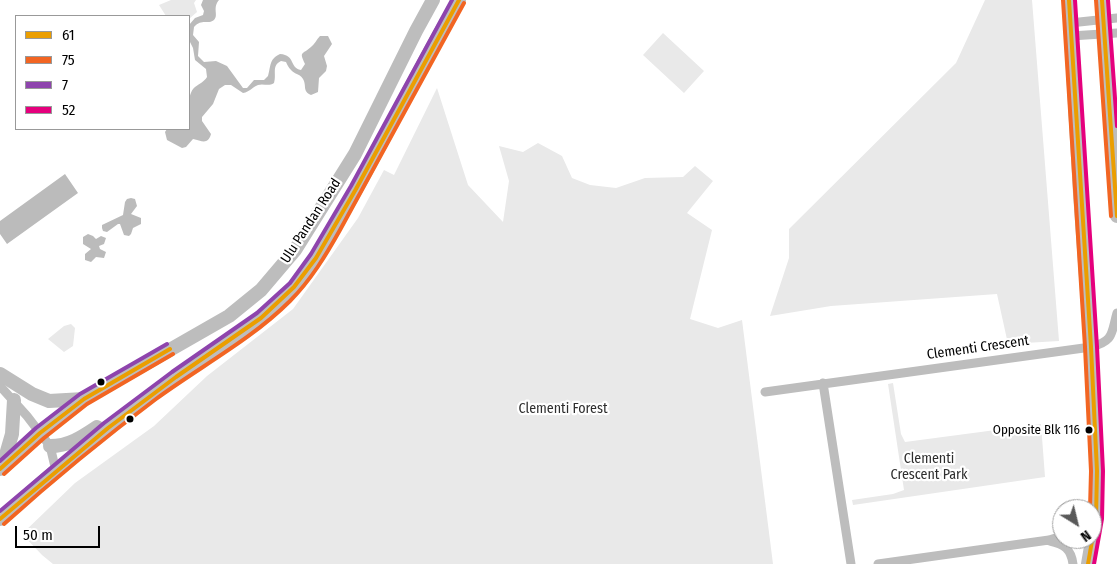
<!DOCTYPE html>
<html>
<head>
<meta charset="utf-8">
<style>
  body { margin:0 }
  #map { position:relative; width:1117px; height:564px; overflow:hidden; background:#fff; font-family:"Fira Sans Condensed",sans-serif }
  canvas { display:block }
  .legend { position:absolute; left:15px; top:15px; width:175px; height:115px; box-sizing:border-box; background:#fff; border:1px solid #999; margin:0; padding:6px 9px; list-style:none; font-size:15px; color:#000 }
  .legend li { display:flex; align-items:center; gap:10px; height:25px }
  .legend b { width:25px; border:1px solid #999 }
  .north { position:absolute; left:1052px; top:499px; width:50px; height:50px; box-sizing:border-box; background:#fff; border:1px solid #999; border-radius:50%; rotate:144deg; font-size:14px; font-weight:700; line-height:20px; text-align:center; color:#000 }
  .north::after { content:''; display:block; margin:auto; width:18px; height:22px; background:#595959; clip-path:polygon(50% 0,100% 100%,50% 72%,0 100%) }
  .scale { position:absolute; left:15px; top:526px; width:85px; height:22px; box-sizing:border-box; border:2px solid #000; border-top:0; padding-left:6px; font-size:15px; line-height:18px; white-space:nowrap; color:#000; -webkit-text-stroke:4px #fff; paint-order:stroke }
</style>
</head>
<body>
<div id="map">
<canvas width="1117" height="564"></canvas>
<ul class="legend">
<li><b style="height:6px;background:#eb9e00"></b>61</li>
<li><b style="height:6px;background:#f26522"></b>75</li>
<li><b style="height:6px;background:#8e44ad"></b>7</li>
<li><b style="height:6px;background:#e5007d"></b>52</li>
</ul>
<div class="north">N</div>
<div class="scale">50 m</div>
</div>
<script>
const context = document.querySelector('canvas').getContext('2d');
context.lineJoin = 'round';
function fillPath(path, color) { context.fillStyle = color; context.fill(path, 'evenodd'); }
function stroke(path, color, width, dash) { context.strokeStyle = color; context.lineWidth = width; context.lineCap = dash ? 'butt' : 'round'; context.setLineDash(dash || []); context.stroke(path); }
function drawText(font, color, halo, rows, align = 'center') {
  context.font = font + ' "Fira Sans Condensed",sans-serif'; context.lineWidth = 4.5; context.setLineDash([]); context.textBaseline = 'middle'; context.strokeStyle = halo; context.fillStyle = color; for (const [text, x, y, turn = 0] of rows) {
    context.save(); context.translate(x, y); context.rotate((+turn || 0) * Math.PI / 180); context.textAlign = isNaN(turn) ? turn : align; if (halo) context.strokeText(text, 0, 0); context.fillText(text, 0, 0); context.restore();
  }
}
const green = new Path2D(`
  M171,0H196L194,3L197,12L189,19V16H166L159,5Z
  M985,0H1032L1059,341L1008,344L997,294L831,306L770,316L789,258V229L956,63Z
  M663,33L704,71L684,93L643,55Z
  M437,88L468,185L503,222L509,181L499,146L523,152L538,143L562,156L572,178L590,185L616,188L645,178L683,177L695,166L713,181L687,213L712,230L690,319L718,328L742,320L773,564H53L42,555L22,534L75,483L154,426L207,376L293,309L358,218L384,170L394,175Z
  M71,324L75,328L73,346L64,352L48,339L64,326Z
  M893,383L901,434L905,442L1041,424L1045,477L853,505L852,500L893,494L904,490L888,384Z`);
const water = new Path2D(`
  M203,0H219C212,8 219,15 214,20C208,25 202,18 194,27L193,35L199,42L198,56L204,62L216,61L227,66L243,88H247L254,80H264L268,76C271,66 269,59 280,54C296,55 289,68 301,70L305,64C299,51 302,55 311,47C315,44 316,40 320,36H328L332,44L324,56L327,66L326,71L319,78L318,92L311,95C302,91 307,86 303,79C299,72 292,76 286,62L281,61C271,66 277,74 274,83C268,87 264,83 258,85C252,87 250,92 243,93L231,85H225L219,89L213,104L202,117V121L211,134C208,145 202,141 193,139L186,147L182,148L167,140L165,132L167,129H189C189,117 186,94 195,87C200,83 204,82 207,77L206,69L195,60L193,48L189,40V25L195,18L203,15L204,11L201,5Z
  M65,174L78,193L7,244L0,234V221Z
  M131,198L135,199L137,206L131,214L141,218V224L133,228L131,234L129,236L124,235L120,224H118L107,232L103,231L102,228V225L123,215L125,202L127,199Z
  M88,234L93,236L96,239L101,236L106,238L104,244L99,246L100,249L106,252L104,258L96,257L91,262L85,260V254L91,249L83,244V237Z`);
const minor = new Path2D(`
  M1070,23L1117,18
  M1071,36L1117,33
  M823,383L851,564
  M0,386L27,416L50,446L56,471
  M765,392L1091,347C1114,341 1111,334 1117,313
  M1050,541C1064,544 1071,549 1073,564
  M878,564L1049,540L1062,536`);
const primary = new Path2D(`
  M1069,0L1080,193L1091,347L1097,471L1096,518L1088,564
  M1102,0L1117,216
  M0,374L32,394L49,401L84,399
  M50,446C69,446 82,437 97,427
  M3,465L12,434L14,400
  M0,469L40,433L84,399L229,316L261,290L295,250L355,154L416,31L433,0
  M0,519C56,469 115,421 176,377C213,350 254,328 286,296C309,273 325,244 341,216C383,145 417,70 459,0`);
const bus1 = new Path2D(`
  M1069,0L1091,347L1097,471L1096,518L1088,564
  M1102,0L1117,216
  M0,469L40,433L84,399L170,349
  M0,519L108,428L176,377L261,318L294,287L316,258L356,189L459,0`);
const bus2 = new Path2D(`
  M1063,0L1085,347L1091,471L1090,509
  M1096,0L1111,216
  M4,474L44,438L87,404L173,354
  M4,524C53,480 104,438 156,399C201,366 251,340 290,301C311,280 326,255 340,230L464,3`);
const bus3 = new Path2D(`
  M0,461L36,428L80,394L167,344
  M0,511L104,423L172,372L257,313L290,283L311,254L351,186L452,0`);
const bus4 = new Path2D(`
  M1075,0L1097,347L1103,471L1102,519L1094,564
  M1108,0L1117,126`);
const markers = [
  [101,382,4.5,"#000"],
  [130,419,4.5,"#000"],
  [1089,430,4.5,"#000"]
];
const busNames = [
  ["Opposite Blk 116",1080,430]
];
const streetNames = [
  ["Ulu Pandan Road",311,221,-57],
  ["Clementi Crescent",978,348,-8]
];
const parkNames = [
  ["Clementi Forest",563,409],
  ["Clementi",929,459],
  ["Crescent Park",929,475]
];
fillPath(green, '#e9e9e9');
fillPath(water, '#bbb');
stroke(minor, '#bdbdbd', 9);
stroke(primary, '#bdbdbd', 14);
stroke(bus1, '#eb9e00', 4);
stroke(bus2, '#f26522', 4);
stroke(bus3, '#8e44ad', 4);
stroke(bus4, '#e5007d', 4);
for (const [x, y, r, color] of markers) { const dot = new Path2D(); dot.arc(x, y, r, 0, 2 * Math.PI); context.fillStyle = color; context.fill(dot); stroke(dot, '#fff', 2); }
drawText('13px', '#000', '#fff', busNames, 'right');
drawText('14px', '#000', '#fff', streetNames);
drawText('14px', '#2e2e2e', '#fff', parkNames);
</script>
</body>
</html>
